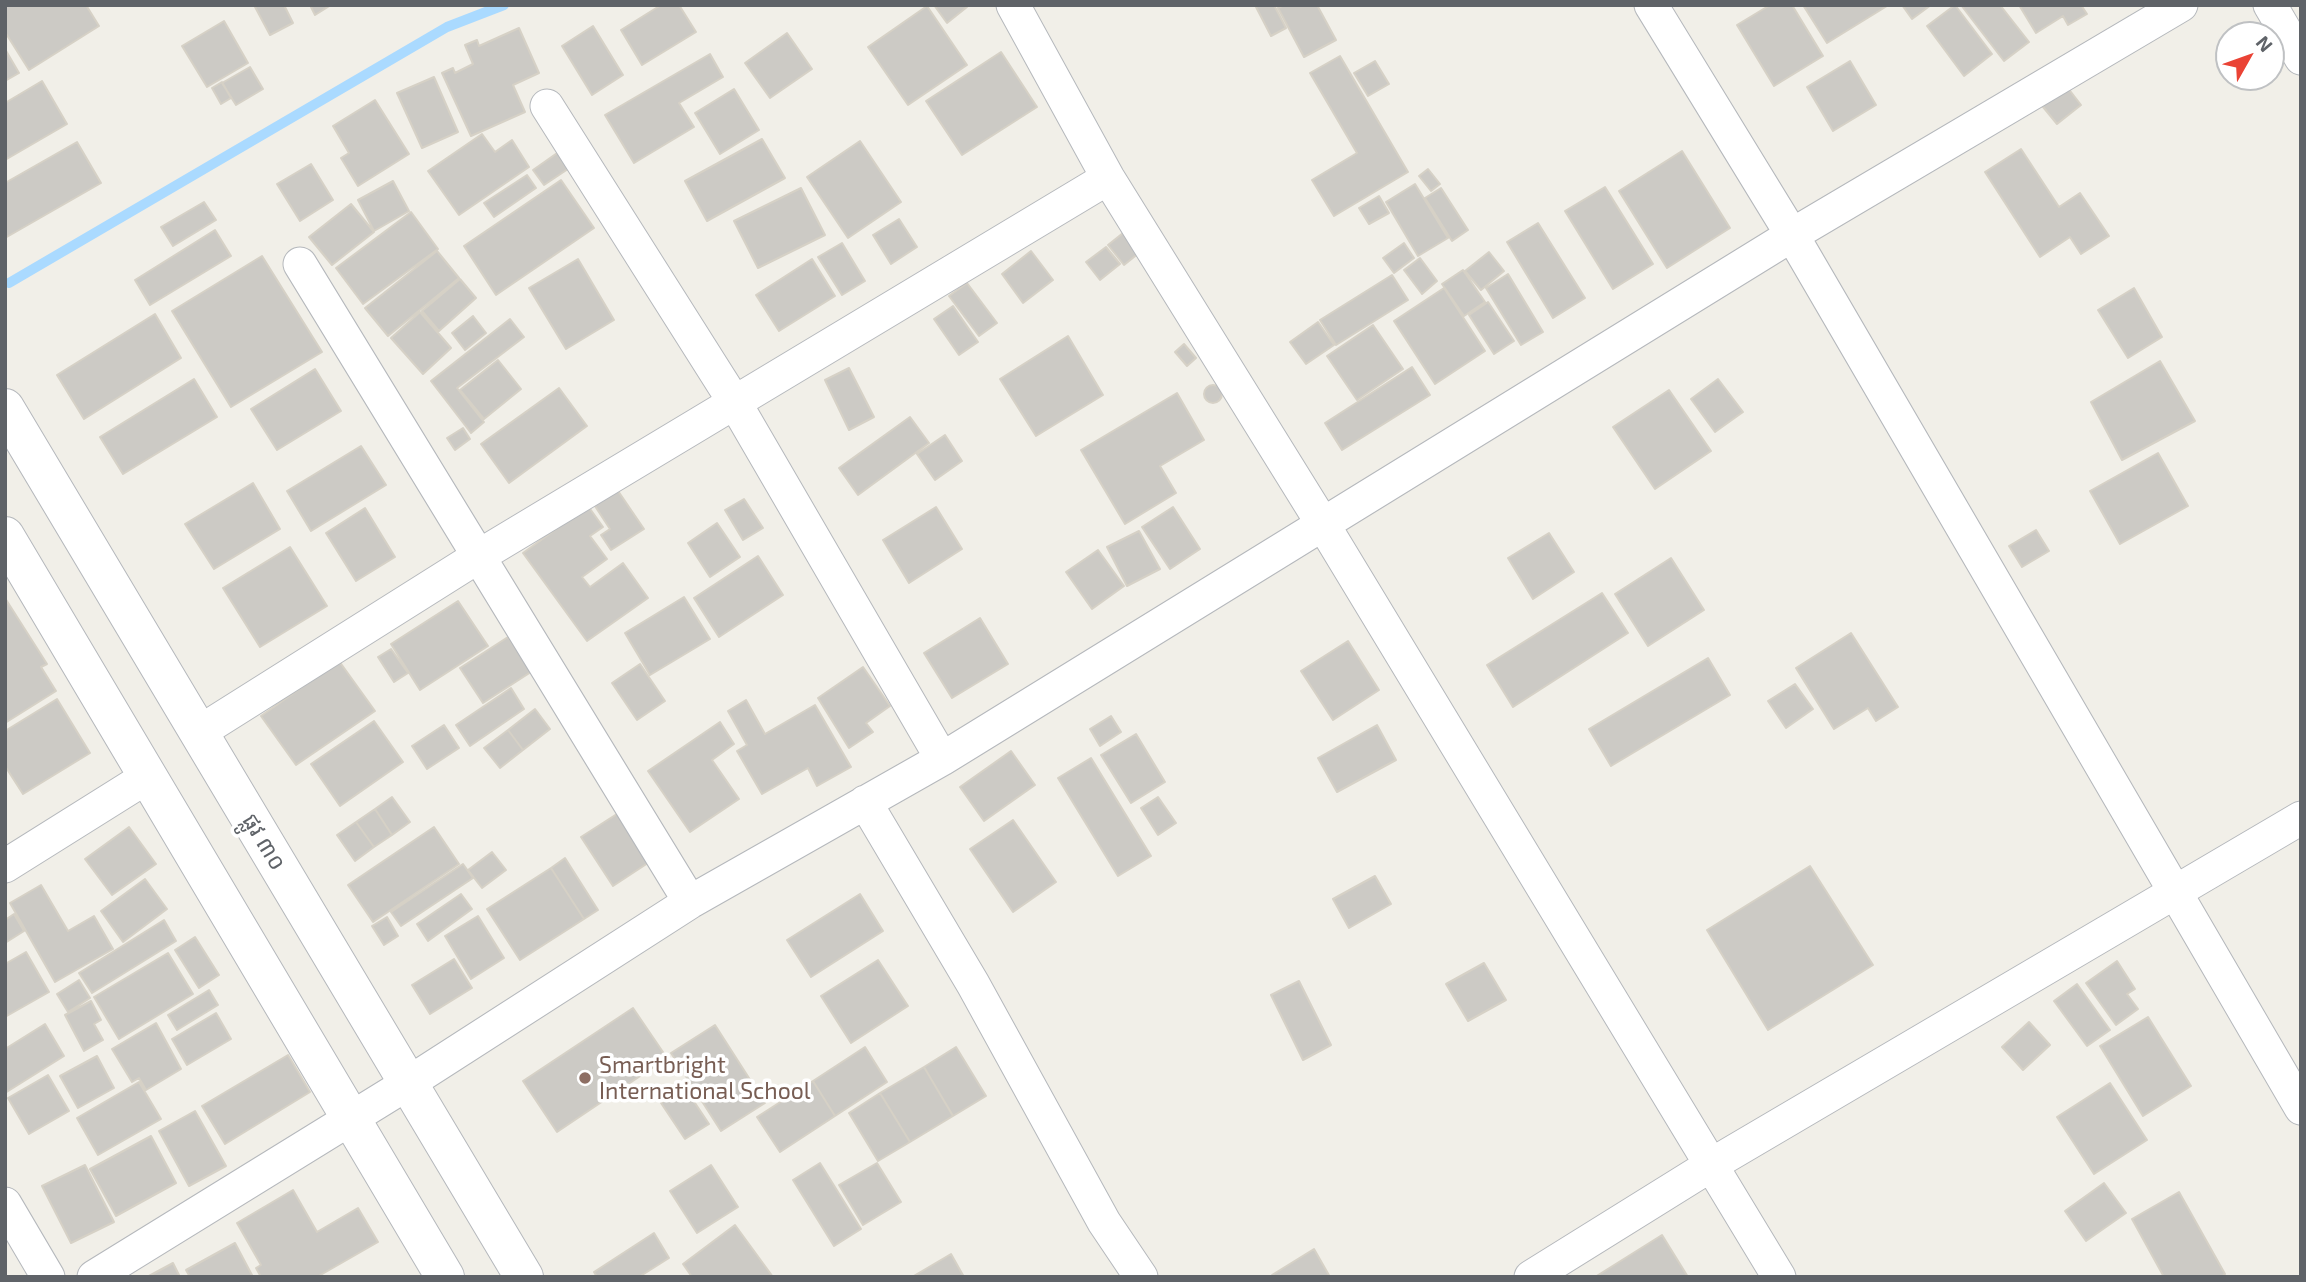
<!DOCTYPE html>
<html>
<head>
<meta charset="utf-8">
<style>
  body { margin:0 }
  #map { position:relative; width:2306px; height:1282px; overflow:hidden; background:#f1efe8; font-family:"Exo 2",sans-serif }
  canvas { display:block }
  .frame { position:absolute; inset:0; border:7px solid #5f6368; pointer-events:none }
  .north { position:absolute; left:2215px; top:21px; width:70px; height:70px; box-sizing:border-box; background:#fff; border:2px solid #bfc1c3; border-radius:50%; rotate:50deg; font-size:19px; font-weight:700; line-height:28px; text-align:center; color:#5f6368 }
  .north::after { content:''; display:block; margin:auto; width:24px; height:32px; background:#ea4335; clip-path:polygon(50% 0,100% 100%,50% 72%,0 100%) }
</style>
</head>
<body>
<div id="map">
<canvas width="2306" height="1282"></canvas>
<div class="frame"></div>
<div class="north">N</div>
</div>
<script>
const context = document.querySelector('canvas').getContext('2d');
context.lineJoin = 'round';
function stroke(path, color, width, dash) { context.strokeStyle = color; context.lineWidth = width; context.lineCap = dash ? 'butt' : 'round'; context.setLineDash(dash || []); context.stroke(path); }
function fillPath(path, color) { context.fillStyle = color; context.fill(path, 'evenodd'); }
function drawText(font, color, halo, rows, align = 'center') {
  context.font = font + ' "Exo 2","Noto Sans Khmer",sans-serif'; context.lineWidth = 7; context.setLineDash([]); context.textBaseline = 'middle'; context.strokeStyle = halo; context.fillStyle = color; for (const [text, x, y, turn = 0] of rows) {
    context.save(); context.translate(x, y); context.rotate((+turn || 0) * Math.PI / 180); context.textAlign = isNaN(turn) ? turn : align; if (halo) context.strokeText(text, 0, 0); context.fillText(text, 0, 0); context.restore();
  }
}
const stream = new Path2D(`
  M9,283L447,27L504,5`);
const building = new Path2D(`
  M5,5H86L99,26L29,70L5,32Z
  M254,5H284L293,23L270,35Z
  M310,5H331L315,15Z
  M661,5H679L696,32L642,65L621,30Z
  M934,5H966L967,7L947,23Z
  M1255,5H1274L1286,28L1271,36Z
  M1284,5H1317L1336,40L1304,57L1278,8Z
  M1770,5H1792L1823,56L1774,86L1737,25Z
  M1803,5H1886L1887,6L1827,43Z
  M1902,5H1931L1912,19Z
  M1955,5L1992,54L1964,76L1927,26Z
  M1961,5H2000L2029,42L2004,61Z
  M2019,5H2081L2087,14L2068,25L2063,16L2036,33Z
  M927,6L967,65L908,105L868,47Z
  M224,21L248,63L207,87L182,46Z
  M593,26L623,75L592,95L562,46Z
  M519,28L539,73L513,85L525,112L471,136L442,73L453,68L455,73L473,64L465,45L477,40L479,46Z
  M787,33L812,69L770,98L745,63Z
  M5,49L19,73L5,81Z
  M1001,52L1037,107L962,155L926,101Z
  M710,54L723,77L679,103L694,127L634,163L605,115Z
  M1340,56L1408,172L1334,216L1312,180L1357,153L1310,73Z
  M1375,61L1389,84L1368,96L1354,73Z
  M1850,61L1876,105L1833,131L1807,87Z
  M250,67L263,89L236,105L222,83Z
  M434,77L458,132L422,148L397,93Z
  M42,81L67,124L5,160V103Z
  M222,82L231,98L221,104L212,88Z
  M2064,83L2081,105L2057,124L2039,102Z
  M734,89L759,130L720,154L695,113Z
  M375,100L409,154L358,186L341,158L349,153L333,126Z
  M482,134L495,152L512,140L529,167L459,215L428,171Z
  M762,139L785,178L707,221L685,181Z
  M860,141L901,202L848,238L807,177Z
  M77,142L101,183L5,238V183Z
  M2021,149L2059,207L2080,193L2109,236L2081,254L2070,237L2040,257L1985,172Z
  M560,151L571,167L544,185L533,170Z
  M1682,151L1730,228L1667,268L1619,191Z
  M311,164L333,200L300,221L277,184Z
  M1428,169L1440,184L1431,191L1419,176Z
  M527,175L536,188L494,217L484,203Z
  M561,180L594,228L496,295L464,246Z
  M393,181L409,211L374,231L358,200Z
  M1415,184L1448,238L1418,256L1386,202Z
  M1605,187L1653,264L1613,289L1565,211Z
  M801,188L825,235L758,268L734,221Z
  M1441,188L1468,230L1452,241L1425,198Z
  M1379,196L1389,213L1369,224L1359,208Z
  M204,202L216,220L173,246L161,227Z
  M351,204L374,232L332,265L309,237Z
  M411,212L438,249L363,304L336,268Z
  M899,219L917,247L891,264L873,235Z
  M1538,223L1585,298L1553,318L1507,242Z
  M215,230L231,256L150,305L135,280Z
  M1123,233L1139,253L1124,265L1108,245Z
  M842,243L865,281L842,295L818,257Z
  M1404,243L1414,258L1394,273L1383,258Z
  M1106,247L1120,264L1100,280L1086,262Z
  M437,251L459,278L388,336L365,308Z
  M1031,251L1053,280L1023,303L1002,274Z
  M1489,252L1504,271L1481,290L1465,271Z
  M262,256L322,352L231,407L172,311Z
  M1420,258L1437,281L1422,294L1404,270Z
  M578,259L614,320L566,349L529,288Z
  M812,259L835,296L779,331L756,295Z
  M1463,270L1485,302L1464,316L1442,284Z
  M1508,274L1543,332L1521,345L1486,288Z
  M1392,275L1408,300L1336,345L1320,320Z
  M460,279L476,298L439,331L422,311Z
  M967,283L997,323L979,336L949,296Z
  M1444,288L1485,351L1435,384L1394,321Z
  M2134,288L2162,337L2128,358L2098,310Z
  M1488,302L1514,341L1494,354L1469,315Z
  M953,306L978,342L959,355L934,319Z
  M420,312L451,348L423,374L391,338Z
  M155,314L181,358L84,419L57,375Z
  M473,316L486,333L465,350L452,333Z
  M510,319L524,337L457,388L484,422L471,433L431,381Z
  M1318,322L1334,345L1306,364L1290,342Z
  M1373,325L1403,369L1357,400L1327,356Z
  M1068,336L1103,395L1036,436L1000,379Z
  M1184,344L1196,358L1187,366L1175,352Z
  M498,360L521,389L484,419L460,390Z
  M2160,361L2195,421L2122,460L2091,402Z
  M1412,367L1430,395L1342,450L1325,423Z
  M849,368L874,417L849,430L825,380Z
  M315,369L341,411L277,450L251,409Z
  M194,379L217,417L123,474L100,437Z
  M1718,379L1743,412L1715,432L1691,399Z
  M1204 394a9 9 0 1 1 18 0a9 9 0 1 1-18 0Z
  M559,388L587,426L509,483L481,444Z
  M1669,390L1711,451L1655,489L1613,427Z
  M1177,393L1204,440L1160,466L1176,493L1125,524L1081,450Z
  M910,417L929,443L858,495L839,468Z
  M463,428L470,439L455,450L447,438Z
  M945,435L962,461L935,480L917,454Z
  M361,446L386,485L311,531L287,491Z
  M2158,453L2188,506L2120,544L2090,491Z
  M253,483L280,529L214,569L185,524Z
  M614,485L644,529L611,550L601,535L610,529L591,500Z
  M744,499L763,528L743,540L725,510Z
  M588,506L603,527L590,536L607,559L582,577L590,587L623,563L648,598L587,641L523,553Z
  M936,507L962,549L909,583L883,540Z
  M1173,507L1200,549L1170,569L1142,527Z
  M365,508L395,557L356,581L326,533Z
  M717,523L740,557L710,577L688,543Z
  M2036,530L2049,551L2022,567L2009,546Z
  M1139,531L1160,569L1127,586L1107,547Z
  M1549,533L1574,572L1533,599L1508,558Z
  M290,547L327,606L260,647L223,588Z
  M1098,550L1124,586L1092,609L1066,572Z
  M758,556L783,595L719,637L694,598Z
  M1671,558L1704,610L1648,646L1615,594Z
  M1602,593L1628,633L1513,707L1487,665Z
  M684,597L710,639L650,675L625,633Z
  M5,598L47,664L41,667L56,691L5,723Z
  M458,601L488,646L420,690L391,644Z
  M980,618L1008,664L952,698L924,653Z
  M1851,633L1898,707L1876,721L1868,708L1834,729L1796,668Z
  M508,637L531,672L483,703L460,668Z
  M1348,641L1379,690L1333,720L1301,671Z
  M391,649L408,673L394,682L378,657Z
  M1708,658L1730,695L1611,766L1589,729Z
  M339,661L375,711L296,765L261,716Z
  M640,664L665,701L637,720L612,683Z
  M863,667L890,706L866,723L873,732L849,748L818,698Z
  M1795,684L1813,709L1786,728L1768,701Z
  M511,688L524,709L470,746L456,725Z
  M57,699L90,753L23,794L5,766V731Z
  M746,700L765,734L815,705L851,767L817,786L808,768L762,794L737,751L747,745L728,711Z
  M535,709L550,729L523,750L508,730Z
  M1111,716L1121,732L1100,746L1090,729Z
  M374,721L403,762L340,806L311,764Z
  M720,722L734,744L712,760L739,799L690,832L648,771Z
  M444,725L459,748L427,769L412,746Z
  M1377,725L1396,760L1337,792L1318,758Z
  M508,730L523,750L500,768L484,748Z
  M1136,734L1165,782L1131,803L1101,755Z
  M1011,751L1035,785L984,821L960,787Z
  M1091,758L1151,856L1118,876L1058,778Z
  M392,797L410,822L392,835L375,809Z
  M1158,797L1176,823L1158,835L1141,808Z
  M375,809L392,835L374,847L356,822Z
  M620,812L651,861L613,886L581,837Z
  M1013,820L1056,882L1013,912L970,849Z
  M356,822L374,847L355,861L337,835Z
  M129,827L156,864L112,895L85,859Z
  M434,827L459,864L373,922L348,885Z
  M492,852L506,870L482,888L468,870Z
  M565,858L598,910L584,919L551,868Z
  M463,864L473,878L401,926L391,912Z
  M1810,866L1873,965L1768,1030L1707,930Z
  M551,868L584,919L520,960L487,909Z
  M1375,876L1391,904L1349,928L1333,899Z
  M145,879L167,909L123,942L101,911Z
  M41,885L68,931L94,916L113,949L55,982L10,903Z
  M461,894L472,909L428,941L417,924Z
  M860,894L883,931L811,977L787,940Z
  M14,914L24,931L5,943V920Z
  M478,916L504,958L471,979L445,936Z
  M387,917L398,936L384,945L372,926Z
  M164,920L176,941L92,993L79,973Z
  M195,937L219,975L199,988L175,950Z
  M26,952L49,992L5,1017V964Z
  M168,953L193,994L119,1039L94,997Z
  M454,959L472,988L430,1014L412,985Z
  M878,960L908,1006L851,1043L821,996Z
  M2117,961L2135,989L2127,994L2138,1009L2116,1025L2086,983Z
  M1484,963L1506,1000L1468,1021L1446,984Z
  M79,980L90,998L68,1012L57,994Z
  M1299,981L1331,1045L1303,1060L1271,995Z
  M2077,984L2110,1030L2087,1046L2054,1001Z
  M209,990L218,1005L177,1030L168,1015Z
  M91,1001L101,1020L94,1024L103,1040L84,1051L65,1015Z
  M633,1008L667,1058L557,1132L523,1081Z
  M216,1013L231,1039L187,1065L172,1039Z
  M2148,1017L2191,1086L2143,1116L2100,1046Z
  M2029,1022L2050,1045L2023,1070L2002,1047Z
  M156,1023L181,1069L146,1090L139,1078L132,1082L112,1049Z
  M45,1024L64,1056L5,1093V1049Z
  M715,1025L765,1103L721,1131L671,1053Z
  M865,1047L887,1082L835,1116L813,1081Z
  M956,1047L986,1096L953,1116L924,1067Z
  M288,1055L310,1092L225,1144L202,1106Z
  M97,1056L114,1088L78,1108L60,1076Z
  M924,1067L953,1116L910,1142L880,1093Z
  M48,1075L69,1111L29,1134L8,1098Z
  M813,1081L835,1116L780,1152L757,1117Z
  M139,1082L161,1119L98,1155L77,1118Z
  M2110,1083L2147,1140L2094,1174L2057,1117Z
  M685,1088L709,1124L685,1139L661,1103Z
  M880,1093L910,1142L878,1161L849,1113Z
  M195,1111L226,1166L189,1186L159,1131Z
  M151,1136L176,1183L116,1216L90,1169Z
  M820,1163L861,1229L834,1246L793,1180Z
  M877,1163L901,1202L863,1225L839,1185Z
  M85,1165L114,1222L71,1243L42,1186Z
  M711,1165L738,1207L697,1233L670,1191Z
  M2104,1183L2126,1213L2086,1241L2065,1211Z
  M293,1190L317,1232L358,1208L378,1242L317,1277H261L256,1268L261,1265L237,1223Z
  M2179,1192L2225,1274L2221,1277H2164L2132,1219Z
  M735,1225L773,1277H692L683,1264Z
  M654,1233L669,1258L639,1277H597L594,1272Z
  M1662,1235L1688,1277H1595Z
  M235,1243L253,1277H190L186,1270Z
  M1314,1249L1330,1277H1273L1272,1275Z
  M951,1254L964,1277H912Z
  M173,1263L180,1277H147Z`);
const minor = new Path2D(`
  M1013,5L1108,178L1324,526L1779,1277
  M1651,5L1792,235L2301,1108
  M2270,5L2301,58
  M547,106L735,403L942,759
  M300,264L690,902
  M198,733L479,556L1108,178
  M865,802L973,984L1104,1222L1141,1277
  M5,866L147,777
  M5,1204L48,1277
  M94,1277L410,1082L690,902L942,759L1792,235L2181,5
  M1531,1277L1711,1165L2301,818`);
const tertiary = new Path2D(`
  M5,408L524,1277
  M5,536L445,1277`);
const markers = [
  [585,1078,7,"#8d6e63"]
];
const streetNames = [
  ["ផ្លូវ ៣០",264,842,59]
];
const educationNames = [
  ["Smartbright",599,1065],
  ["International School",599,1091]
];
stroke(stream, '#aadaff', 10);
fillPath(building, '#cccac5');
stroke(building, '#d6d1c6', 2);
stroke(minor, '#b5b8bc', 35);
stroke(tertiary, '#b5b8bc', 40);
stroke(minor, '#fff', 33);
stroke(tertiary, '#fff', 38);
for (const [x, y, r, color] of markers) { const dot = new Path2D(); dot.arc(x, y, r, 0, 2 * Math.PI); context.fillStyle = color; context.fill(dot); stroke(dot, '#fff', 2.5); }
drawText('23px', '#5f6368', '#fff', streetNames);
drawText('23px', '#785e54', '#fff', educationNames, 'left');
</script>
</body>
</html>
